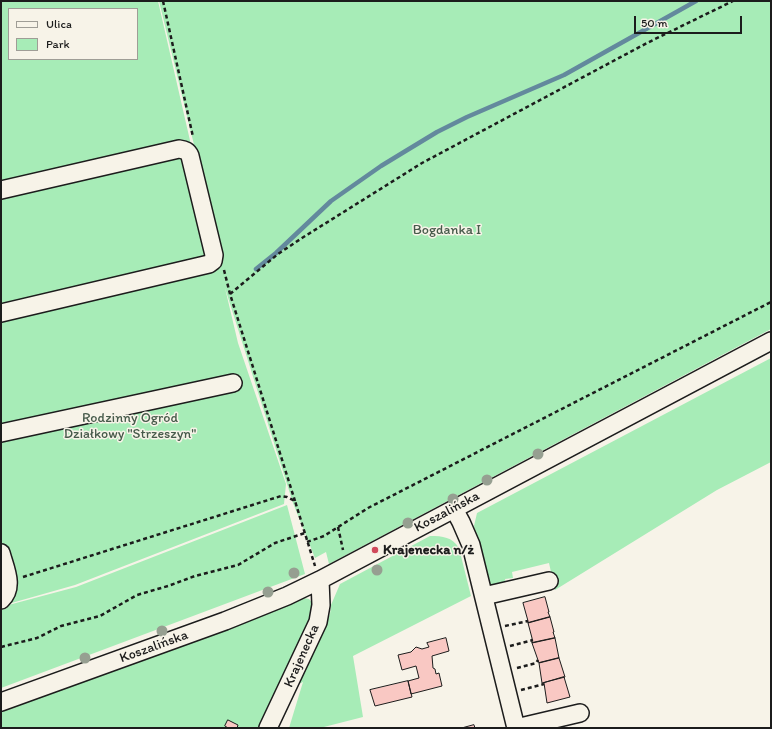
<!DOCTYPE html>
<html>
<head>
<meta charset="utf-8">
<style>
  body { margin:0 }
  #map { position:relative; width:772px; height:729px; overflow:hidden; background:#f7f3e8; font-family:Itim,sans-serif }
  canvas { display:block }
  .frame { position:absolute; inset:0; border:2px solid #1c1c1c; pointer-events:none }
  .legend { position:absolute; left:8px; top:8px; width:130px; height:52px; box-sizing:border-box; background:#f7f3e8; border:1px solid #9f9d96; margin:0; padding:5px 7px; list-style:none; font-size:12px; color:#1c1c1c }
  .legend li { display:flex; align-items:center; gap:8px; height:20px }
  .legend b { width:20px; border:1px solid #9f9d96 }
  .scale { position:absolute; left:634px; top:16px; width:108px; height:18px; box-sizing:border-box; border:2px solid #1c1c1c; border-top:0; padding-left:5px; font-size:12px; line-height:14px; white-space:nowrap; color:#1c1c1c; -webkit-text-stroke:3px #f7f3e8; paint-order:stroke }
</style>
</head>
<body>
<div id="map">
<canvas width="772" height="729"></canvas>
<div class="frame"></div>
<ul class="legend">
<li><b style="height:5px;background:#f7f3e8"></b>Ulica</li>
<li><b style="height:11px;background:#a7ecb7"></b>Park</li>
</ul>
<div class="scale">50 m</div>
</div>
<script>
const context = document.querySelector('canvas').getContext('2d');
context.lineJoin = 'round';
function fillPath(path, color) { context.fillStyle = color; context.fill(path, 'evenodd'); }
function stroke(path, color, width, dash) { context.strokeStyle = color; context.lineWidth = width; context.lineCap = dash ? 'butt' : 'round'; context.setLineDash(dash || []); context.stroke(path); }
function drawText(font, color, halo, rows, align = 'center') {
  context.font = font + ' Itim,sans-serif'; context.lineWidth = 3; context.setLineDash([]); context.textBaseline = 'middle'; context.strokeStyle = halo; context.fillStyle = color; for (const [text, x, y, turn = 0] of rows) {
    context.save(); context.translate(x, y); context.rotate((+turn || 0) * Math.PI / 180); context.textAlign = isNaN(turn) ? turn : align; if (halo) context.strokeText(text, 0, 0); context.fillText(text, 0, 0); context.restore();
  }
}
const green = new Path2D(`
  M1,1H158L219,267L206,194L159,1H771V329L329,564L326,552L315,558L293,503L225,288L238,343L286,484L284,504L75,585L1,606ZM9,9H137V59H9Z
  M771,358V462L717,490L555,590L549,563L512,572L513,578L505,579L506,586L488,587L475,536L474,526L477,513Z
  M287,505L305,574L1,688V607L76,587Z
  M430,536C443,536 452,537 459,548L471,596L353,656L363,717L320,728H289L303,682L299,684L330,614L331,605L340,584Z
  M299,597L309,599L315,606V612L262,728H1V709Z`);
const stream = new Path2D(`
  M256,269L276,253L331,201L381,166L404,152L437,132L467,117L564,75L696,1`);
const building = new Path2D(`
  M545,597L549,612H548L550,617L528,623V621L523,603Z
  M550,617L554,632H553L555,638L532,643V638L528,623Z
  M446,638L449,651L432,656L433,668L435,669L436,674L439,673L442,686L411,694L408,681L419,678L416,666L402,670L398,655L411,652L416,647L422,649L429,647L427,643Z
  M555,638L559,658L539,663L532,643Z
  M559,658L565,677L542,683L539,663Z
  M564,677L570,697L547,703L544,683Z
  M408,681L412,697L375,706L370,690Z
  M228,720L238,725L237,728H228L225,726Z
  M474,725L475,728H462Z`);
const path = new Path2D(`
  M163,1L193,137
  M224,270L230,294L295,501
  M230,294L278,254L302,238L422,163L647,43L733,1
  M338,527L343,550
  M307,542L324,536L368,508L771,302
  M23,577L281,496L287,497L295,501L315,566
  M505,626L528,621
  M510,646L533,640
  M1,647L37,638L61,626L100,616L137,595L168,586L195,576L238,565L275,543L305,533
  M517,668L536,663L538,660
  M521,690L544,684`);
const minor = new Path2D(`
  M1,190L179,149C185,150 188,151 190,156L214,255L213,261L209,264L1,313
  M1,433L233,383
  M454,509L461,522L471,545L516,728
  M1,553C5,568 15,587 1,600
  M484,596L549,581
  M1,702L225,621L287,596L320,580L771,341
  M268,728L318,622L321,605L320,580
  M516,728L580,713`);
const trees = [
  [538,454],
  [487,480],
  [453,499],
  [408,523],
  [377,570],
  [294,573],
  [268,592],
  [162,631],
  [85,658]
];
const markers = [
  [375,550,4,"#d1495b"]
];
const parkNames = [
  ["Bogdanka I",447,230],
  ["Rodzinny Ogród",130,418],
  ["Działkowy \"Strzeszyn\"",130,434]
];
const streetNames = [
  ["Koszalińska",447,512,-28],
  ["Koszalińska",154,647,-20],
  ["Krajenecka",302,656,-66]
];
const poiNames = [
  ["Krajenecka n/ż",383,550]
];
fillPath(green, '#a7ecb7');
stroke(stream, '#63899d', 4.5);
fillPath(building, '#f9c8c3');
stroke(building, '#1c1c1c', 1);
stroke(minor, '#1c1c1c', 20);
stroke(path, '#1c1c1c', 2.5, [4, 3]);
stroke(minor, '#f7f3e8', 17);
context.fillStyle = '#969f91';
for (const [x, y] of trees) { context.beginPath(); context.arc(x, y, 5.5, 0, 2 * Math.PI); context.fill(); }
for (const [x, y, r, color] of markers) { const dot = new Path2D(); dot.arc(x, y, r, 0, 2 * Math.PI); context.fillStyle = color; context.fill(dot); stroke(dot, '#f7f3e8', 1.5); }
drawText('14px', '#465a4a', '#f7f3e8', parkNames);
drawText('14px', '#1c1c1c', '#f7f3e8', streetNames);
drawText('bold 14px', '#1c1c1c', '#f7f3e8', poiNames, 'left');
</script>
</body>
</html>
